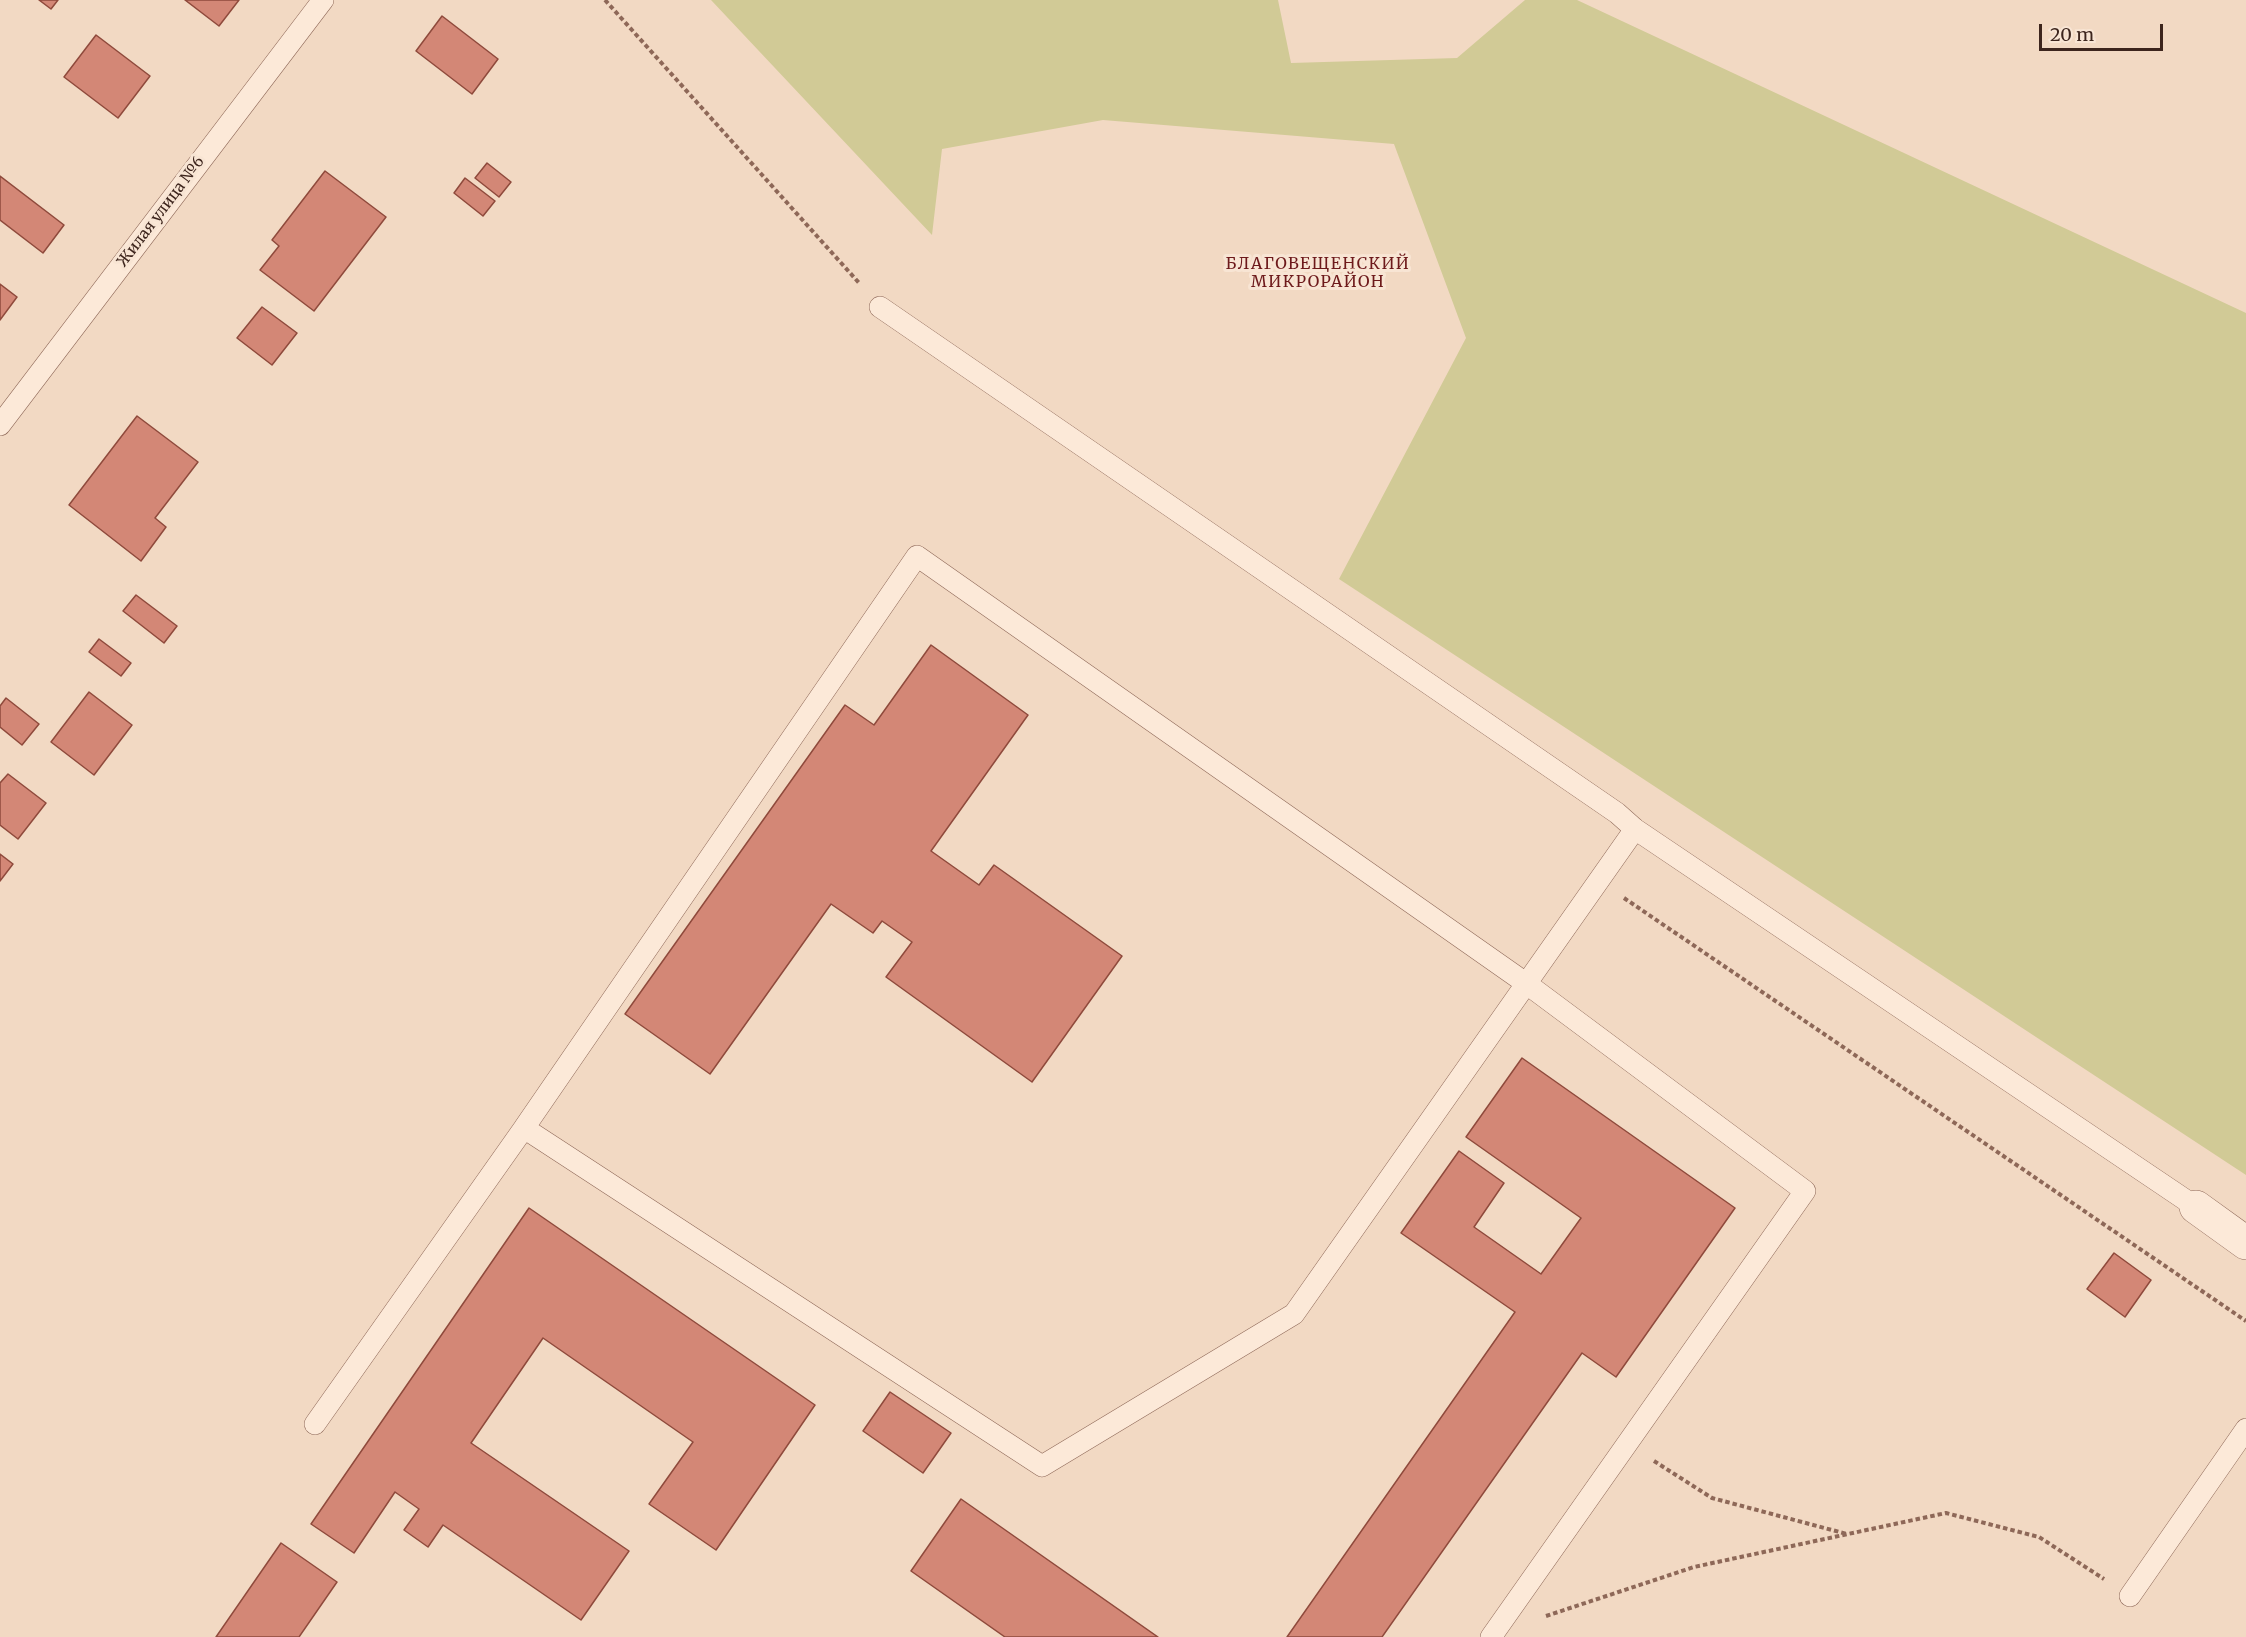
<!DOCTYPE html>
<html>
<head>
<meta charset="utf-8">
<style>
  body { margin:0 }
  #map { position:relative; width:2246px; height:1637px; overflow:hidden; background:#f2d9c3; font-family:Merriweather,serif }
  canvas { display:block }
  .scale { position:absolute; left:2039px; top:24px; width:124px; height:27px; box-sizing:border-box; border:3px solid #3d251d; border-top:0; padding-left:8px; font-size:18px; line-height:21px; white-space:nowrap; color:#3d251d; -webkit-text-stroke:4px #f8e5d4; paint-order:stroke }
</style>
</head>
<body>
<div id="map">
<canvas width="2246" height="1637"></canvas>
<div class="scale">20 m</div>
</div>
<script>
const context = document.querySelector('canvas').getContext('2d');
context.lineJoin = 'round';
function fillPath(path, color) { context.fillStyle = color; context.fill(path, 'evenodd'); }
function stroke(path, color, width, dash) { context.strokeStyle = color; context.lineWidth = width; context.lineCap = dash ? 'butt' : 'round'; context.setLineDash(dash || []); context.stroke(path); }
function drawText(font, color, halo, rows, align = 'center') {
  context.font = font + ' Merriweather,serif'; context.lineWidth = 6; context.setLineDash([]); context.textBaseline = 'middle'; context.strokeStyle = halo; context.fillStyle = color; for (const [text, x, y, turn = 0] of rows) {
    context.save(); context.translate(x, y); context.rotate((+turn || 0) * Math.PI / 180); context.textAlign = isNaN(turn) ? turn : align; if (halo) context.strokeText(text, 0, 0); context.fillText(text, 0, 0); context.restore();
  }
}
const green = new Path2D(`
  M711,0H1278L1291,63L1457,58L1525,0H1577L2246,313V1175L1339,579L1466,338L1394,144L1103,120L942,149L932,235Z`);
const building = new Path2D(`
  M39,0H58L51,9Z
  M185,0H239L219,26Z
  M442,16L498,59L472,94L416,51Z
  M96,35L150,76L118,118L64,77Z
  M487,163L511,182L499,197L475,178Z
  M325,171L386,217L314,311L260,270L279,246L272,240Z
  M0,176L64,225L43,253L0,220Z
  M465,178L495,201L483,216L454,193Z
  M0,284L17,297L0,320Z
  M262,307L297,333L272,365L237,338Z
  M137,416L198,462L155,518L166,527L141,561L69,505Z
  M136,595L177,626L164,643L123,611Z
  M99,639L131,663L121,676L89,652Z
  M931,645L1028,715L931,851L979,885L994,865L1122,956L1032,1082L886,977L912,942L882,921L873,933L831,904L710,1074L625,1014L845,705L874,725Z
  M89,692L132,725L94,775L51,742Z
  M6,698L39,724L22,745L0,727V706Z
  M8,774L46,803L18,839L0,825V783Z
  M0,854L13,864L0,881Z
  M1522,1058L1735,1208L1616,1377L1582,1353L1382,1637H1287L1515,1312L1401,1233L1459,1151L1504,1183L1474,1227L1541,1274L1581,1218L1466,1137Z
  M529,1208L815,1405L716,1550L649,1504L693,1442L543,1338L471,1443L629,1551L581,1620L443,1525L428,1547L404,1530L419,1509L395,1492L354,1553L311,1524Z
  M2114,1253L2151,1280L2125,1317L2087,1289Z
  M890,1392L951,1433L923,1473L863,1431Z
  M961,1499L1158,1637H1005L911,1571Z
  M281,1543L337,1582L299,1637H216Z`);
const path = new Path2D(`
  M605,0L860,284
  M1624,898L2246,1321
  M1654,1461L1712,1498L1847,1534
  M1546,1616L1694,1567L1946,1513L2039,1537L2104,1579`);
const lane = new Path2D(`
  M880,307L1617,813L1635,829L2196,1207
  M0,425L323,0
  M524,1128L917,556L1527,984L1805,1191L1491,1637
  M315,1424L524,1128L1042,1466L1294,1314L1635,829
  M2130,1596L2246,1429`);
const street = new Path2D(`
  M2196,1207L2246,1243`);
const streetNames = [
  ["Жилая улица №6",161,212,-53]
];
const neighbourhoodNames = [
  ["БЛАГОВЕЩЕНСКИЙ",1318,264],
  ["МИКРОРАЙОН",1318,282]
];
fillPath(green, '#d1ca96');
fillPath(building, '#d38776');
stroke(building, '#8f4a3c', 1.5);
stroke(lane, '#8e6858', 22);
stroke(street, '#8e6858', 34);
stroke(path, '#8e6858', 4, [4.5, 3]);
stroke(lane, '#fce9d8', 21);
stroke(street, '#fce9d8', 33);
drawText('15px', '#3d251d', '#f8e5d4', streetNames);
context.letterSpacing = '1.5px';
drawText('16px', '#6d191b', '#f8e5d4', neighbourhoodNames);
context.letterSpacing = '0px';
</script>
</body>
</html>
